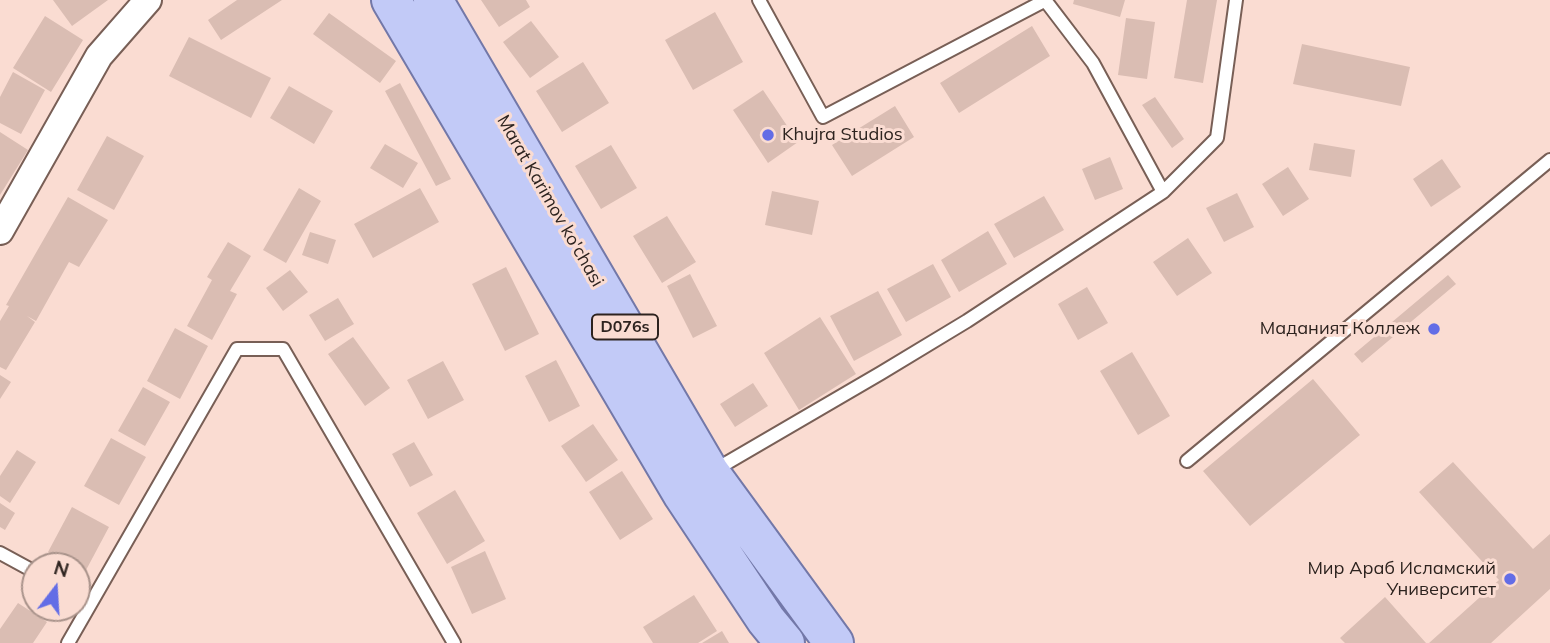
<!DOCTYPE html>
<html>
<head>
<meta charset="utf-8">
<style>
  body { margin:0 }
  #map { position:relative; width:1550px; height:643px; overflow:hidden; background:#fadcd2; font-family:Mulish,sans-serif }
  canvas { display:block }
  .north { position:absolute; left:21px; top:552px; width:70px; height:70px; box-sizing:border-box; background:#fadcd2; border:2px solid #a8928a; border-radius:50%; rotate:17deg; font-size:19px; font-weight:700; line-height:28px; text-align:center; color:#2d231f }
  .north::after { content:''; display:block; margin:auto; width:24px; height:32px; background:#636de6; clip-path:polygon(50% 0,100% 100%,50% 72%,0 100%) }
</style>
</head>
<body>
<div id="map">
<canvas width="1550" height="643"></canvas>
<div class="north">N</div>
</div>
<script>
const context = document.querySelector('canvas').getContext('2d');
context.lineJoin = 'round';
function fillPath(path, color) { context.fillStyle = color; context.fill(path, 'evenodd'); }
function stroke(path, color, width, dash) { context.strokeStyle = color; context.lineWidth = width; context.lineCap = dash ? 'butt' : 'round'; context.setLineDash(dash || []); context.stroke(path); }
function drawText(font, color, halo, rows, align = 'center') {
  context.font = font + ' Mulish,sans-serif'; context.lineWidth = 6; context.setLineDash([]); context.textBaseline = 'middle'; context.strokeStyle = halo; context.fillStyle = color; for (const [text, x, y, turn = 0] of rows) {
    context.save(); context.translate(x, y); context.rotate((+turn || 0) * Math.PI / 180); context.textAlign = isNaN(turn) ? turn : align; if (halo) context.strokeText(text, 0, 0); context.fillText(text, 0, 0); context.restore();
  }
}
const building = new Path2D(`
  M53,0H108L72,26Z
  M237,0H282L221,40L208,20Z
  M481,0H526L530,7L499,27Z
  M1074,0H1125L1120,17L1073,4Z
  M1187,0H1217L1203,83L1174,78Z
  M715,12L743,62L693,90L665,40Z
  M329,13L396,61L380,83L313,34Z
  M45,16L83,40L51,92L13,68Z
  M1126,18L1155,22L1147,79L1118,75Z
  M531,21L559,57L530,78L503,42Z
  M1032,26L1050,56L959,113L940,83Z
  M189,37L271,78L251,118L169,76Z
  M1302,44L1410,67L1401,106L1293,84Z
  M583,62L609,103L562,132L536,91Z
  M13,72L45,90L21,134L0,123V97Z
  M400,83L451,179L436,186L385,91Z
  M289,86L333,111L314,144L270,118Z
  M763,90L798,142L768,163L733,110Z
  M1155,97L1184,139L1172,148L1142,105Z
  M895,106L914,137L852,176L832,145Z
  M0,132L28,150L0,195Z
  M107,136L144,156L114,210L77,190Z
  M1314,143L1355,150L1351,177L1309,170Z
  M385,144L418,163L403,188L370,168Z
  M611,145L637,188L601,209L575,166Z
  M1110,157L1123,189L1095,200L1082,169Z
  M1442,159L1461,187L1431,207L1413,179Z
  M1288,167L1309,199L1283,216L1262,184Z
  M299,188L321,201L286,263L263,250Z
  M420,188L439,222L373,258L354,224Z
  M772,191L819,201L812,235L765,225Z
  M1237,193L1254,227L1224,242L1206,208Z
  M1044,196L1064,230L1014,258L994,224Z
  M68,197L108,220L79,267L69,262L36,321L27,316L35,322L6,370L0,367V321L9,306L6,305Z
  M667,216L696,262L662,283L633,236Z
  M988,231L1007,264L959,292L941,260Z
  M310,232L336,240L328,264L302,255Z
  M1188,238L1212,273L1177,296L1153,262Z
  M228,242L251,256L230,291L237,294L212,340L187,326L212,280L207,277Z
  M933,264L951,297L906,322L887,289Z
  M506,267L539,334L505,351L472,284Z
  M290,270L308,292L283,311L266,288Z
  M690,274L717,326L693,338L667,286Z
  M1448,275L1456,284L1362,363L1354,354Z
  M1087,287L1108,323L1078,340L1058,304Z
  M878,291L902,335L854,361L830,316Z
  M338,298L354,324L325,341L309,315Z
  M820,317L856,374L799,410L764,353Z
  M175,328L208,346L180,399L147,381Z
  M353,337L390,388L365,406L328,354Z
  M1132,352L1170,416L1138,435L1100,371Z
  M556,360L580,406L549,422L525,376Z
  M443,361L464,400L428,419L407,380Z
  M0,375L11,382L0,399Z
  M1313,379L1360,435L1250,526L1203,471Z
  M753,383L768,406L735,427L720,404Z
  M143,387L170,402L145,446L118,431Z
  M593,424L618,460L586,482L561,446Z
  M111,438L146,457L119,505L84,486Z
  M414,442L433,475L410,487L392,454Z
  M17,450L36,462L10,503L0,496V476Z
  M1453,462L1533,549L1550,534V589L1491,643H1429L1499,580L1419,492Z
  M622,471L653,519L620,540L589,492Z
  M455,490L485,541L447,564L417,513Z
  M0,503L15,513L5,530L0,527Z
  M72,507L109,527L85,572L77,568V566H73L48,552Z
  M485,551L506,599L472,614L451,567Z
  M694,595L717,631L698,643H653L643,627Z
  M1385,597L1426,643H1345L1340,638Z
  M18,603L47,622L33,643H0V629Z
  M722,631L729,643H702Z`);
const service = new Path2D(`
  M759,0L823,117L1046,0
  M1163,192L1217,138L1236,0
  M1187,461L1550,160
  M713,471L881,373L967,321L1163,192L1093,63L1045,0
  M0,553L35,572
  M77,595L91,602
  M68,643L237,349H283L454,643`);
const minor = new Path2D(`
  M0,231L99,56L148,0`);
const primary = new Path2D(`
  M391,0L683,495L766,620L785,643
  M433,0L710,473L834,643`);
const markers = [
  [768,135,7,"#636de6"],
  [1434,329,7,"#636de6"],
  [1510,579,7,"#636de6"]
];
const shields = [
  [625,327,66]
];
const shieldNames = [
  ["D076s",625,327]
];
const poiNames = [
  ["Khujra Studios",782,135,"left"],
  ["Маданият Коллеж",1420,329],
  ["Мир Араб Исламский",1496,569],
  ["Университет",1496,590]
];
const streetNames = [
  ["Marat Karimov ko'chasi",550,201,60]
];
fillPath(building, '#dabdb3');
stroke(service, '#785f56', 16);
stroke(minor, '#785f56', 30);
stroke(primary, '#7378a8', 42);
stroke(service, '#fff', 12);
stroke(minor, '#fff', 26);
stroke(primary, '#c2caf7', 38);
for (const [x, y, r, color] of markers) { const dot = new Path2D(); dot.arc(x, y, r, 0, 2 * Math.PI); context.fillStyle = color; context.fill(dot); stroke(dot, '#fadcd2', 2.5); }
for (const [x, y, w] of shields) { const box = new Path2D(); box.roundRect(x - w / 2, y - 12.5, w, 25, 5); context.fillStyle = '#fadcd2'; context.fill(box); stroke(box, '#2d231f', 2); }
drawText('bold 16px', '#2d231f', null, shieldNames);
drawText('18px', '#2d231f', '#fadcd2', poiNames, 'right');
drawText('18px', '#2d231f', '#fadcd2', streetNames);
</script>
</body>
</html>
